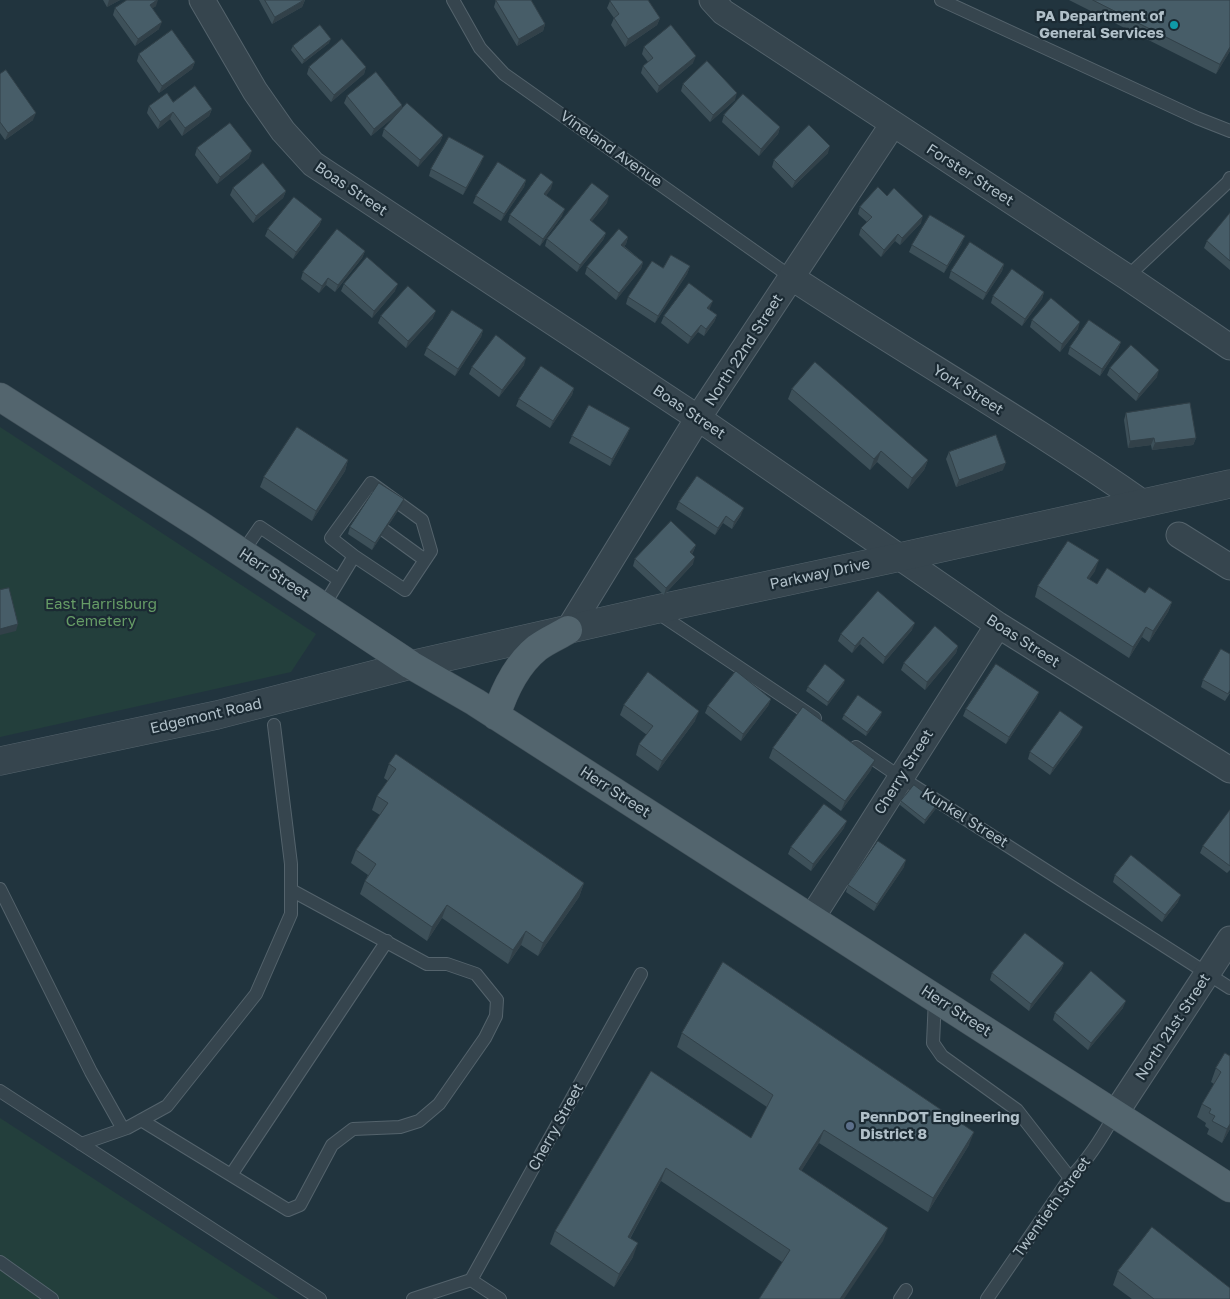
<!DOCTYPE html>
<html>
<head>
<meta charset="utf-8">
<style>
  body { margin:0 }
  canvas { display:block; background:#21343e }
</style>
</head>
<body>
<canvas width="1230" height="1299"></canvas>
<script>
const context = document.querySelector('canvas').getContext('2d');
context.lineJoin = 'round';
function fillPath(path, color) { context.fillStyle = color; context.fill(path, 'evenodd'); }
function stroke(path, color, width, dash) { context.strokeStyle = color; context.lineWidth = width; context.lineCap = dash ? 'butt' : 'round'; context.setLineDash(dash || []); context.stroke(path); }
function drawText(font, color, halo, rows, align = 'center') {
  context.font = font + ' "Golos Text",sans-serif'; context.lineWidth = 4.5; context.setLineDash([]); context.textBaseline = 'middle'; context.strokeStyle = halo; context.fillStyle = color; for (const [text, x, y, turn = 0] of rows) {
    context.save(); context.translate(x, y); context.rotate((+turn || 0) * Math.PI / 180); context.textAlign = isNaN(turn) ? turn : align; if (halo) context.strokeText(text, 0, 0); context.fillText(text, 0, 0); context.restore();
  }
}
const green = new Path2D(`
  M0,427L316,634L291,672L0,737Z
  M0,1118L279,1299H0Z`);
const service = new Path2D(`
  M453,0L480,48L504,74L791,277
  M941,0L1197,118L1230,131
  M1127,277L1228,182L1230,178
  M385,531L425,560
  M242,553L260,527L339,580
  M323,607L354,556L405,590L431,551L422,520L371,483L331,538L354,556
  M655,611L815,718
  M856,747L900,777L1230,988
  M0,889L91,1072L123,1129
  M935,998L933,1043L942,1056L1017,1110L1070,1178
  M0,1091L320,1299
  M141,1120L288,1210L300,1205L332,1145L353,1129L400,1127L419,1121L439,1104L485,1038L496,1016L497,1000L476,974L447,964H427L291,890
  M81,1144L127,1128L167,1106L256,994L291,914V864L274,725
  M231,1175L387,941
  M0,1262L52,1299
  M471,1280L641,974
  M471,1280L500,1299
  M413,1299L471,1280
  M900,1299L906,1290
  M987,1299L1070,1178C1089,1159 1102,1138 1115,1114`);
const minor = new Path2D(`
  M202,0L255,91L283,131L313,164L698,418L998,625L1230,770
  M712,0L723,12L1127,277L1230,347
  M791,277C908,354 1029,423 1143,503
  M1179,535L1230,567
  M568,630L698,418L893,124
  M811,919L998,625
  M1115,1114L1230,939`);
const tertiary = new Path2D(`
  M0,761L217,715L411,665L653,610L900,557L1230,484`);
const primary = new Path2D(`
  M0,397L200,525L411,665L475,702L1230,1188
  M496,716C504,691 516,665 537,648C546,641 558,636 568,630`);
const wall = new Path2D(`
  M103,0H120L107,7Z
  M259,0H305L302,7L272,24Z
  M496,0H531L545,24L543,31L517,46L494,7Z
  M1069,0H1230V51L1216,74Z
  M610,1L660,18L657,25L625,47L611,25L614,18L607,8Z
  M156,6L152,8L159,29L135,46L113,15L115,8Z
  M329,43L302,64L291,50L293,46Z
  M644,47L693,63L657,93L641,73L643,66L648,62L642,54Z
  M139,54L195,62L192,69L159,93L137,61Z
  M309,67H366L364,74L331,102L307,74Z
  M0,74L33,120L5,140L0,133Z
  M683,84L735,100L710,122L681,91Z
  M347,96L402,105L401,110L443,135L440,142L418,167L382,136L384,129L396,115L371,136L344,103Z
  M173,102L212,109L209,116L182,136L170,119L158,129L147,113L149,106Z
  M724,115L780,127L778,134L759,156L722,122Z
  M197,148L249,158L217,184L195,155Z
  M828,153L792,188L772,167L774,160Z
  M481,163L463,195L429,176L431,169Z
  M526,180L524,187L501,221L473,203L476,196Z
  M233,188L286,191L283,198L253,223L230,195Z
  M551,189L546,195L562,216L540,246L508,222L510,215Z
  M887,196L921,223L900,245L895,241L881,257L859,235L861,228L867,222L858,214L860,207Z
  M607,203L591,222L606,233L603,240L577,272L545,246L547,239Z
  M1230,213V270L1204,248L1207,241Z
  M322,219L319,226L293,259L265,236L268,229Z
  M628,237L626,244L624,246L643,262L641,269L616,300L585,274L587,267Z
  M962,243L944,273L909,252L912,245Z
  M365,251L362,258L335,292L326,285L319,293L301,279L303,272Z
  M1004,264L1002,271L983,300L949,278L951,271Z
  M690,266L687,274L655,323L626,304L628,297L663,268Z
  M344,284L395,291L372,318L341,291Z
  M1044,292L1042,299L1022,326L991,303L993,296Z
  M710,308L709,309L717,315L714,322L704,336L698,332L688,344L661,323L664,316Z
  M381,316L433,318L406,348L378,323Z
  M1032,320L1078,329L1060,352L1030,327Z
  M483,330L481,337L455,376L424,355L427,348Z
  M1121,342L1118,349L1100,376L1068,354L1070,347Z
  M524,365L499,397L469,374L472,367Z
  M1110,368L1157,377L1136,401L1107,375Z
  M574,388L572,395L550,428L516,406L519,399Z
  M792,389L928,460L924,470L908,489L877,462L870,470L788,399Z
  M1126,413L1196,438L1193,445L1152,450L1151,445L1128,448L1124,420Z
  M630,428L627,435L610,466L569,443L572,436Z
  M949,452L1003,470L956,487L946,459Z
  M348,460L345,471L312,521L260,487L264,477Z
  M679,502L741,515L732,529L723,523L715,535L676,509Z
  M401,506L372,550L348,534L350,527Z
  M696,545L693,552L692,554L693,564L664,595L633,566L635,559Z
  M1095,571L1089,579L1097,584L1145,593L1172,602L1168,612L1149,642L1142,637L1129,658L1035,597L1038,586Z
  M912,630L883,664L860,644L852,653L838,641L841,634Z
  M958,646L956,653L925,690L901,670L904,663Z
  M1203,680L1230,693L1225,701L1201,687Z
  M844,683L827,706L806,691L808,687Z
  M1039,692L1036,699L1006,744L963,716L966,709Z
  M771,699L768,706L741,741L705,713L708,706Z
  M624,705L695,721L658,771L636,755L639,744L647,735L620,715Z
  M844,715H881L866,736L842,719Z
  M1080,734L1050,775L1028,759L1030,752Z
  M773,748L871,770L841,811L769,758Z
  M389,764L584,883L579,897L538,956L521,945L508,964L442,918L427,941L360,894L365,881L368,875L351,863L356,850L380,815L372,810L377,796L388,781L384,778Z
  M901,801L937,807L924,824L900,805Z
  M1230,810V870L1227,873L1200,853L1203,846Z
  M844,828L811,871L788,854L791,847Z
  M904,867L874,911L846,892L848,885Z
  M1115,875L1178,902L1162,922L1113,882Z
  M1064,963L1061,970L1029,1011L990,980L992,973Z
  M1123,1008L1088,1050L1053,1020L1055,1013Z
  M682,1033L969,1145L928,1212L819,1143L801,1171L883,1241L782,1262L661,1181L630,1239L633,1257L614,1287L550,1244L555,1231L651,1071L751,1138L767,1107L677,1047Z
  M1230,1056V1129L1222,1143L1207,1134L1209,1129L1205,1126L1206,1123L1197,1117L1202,1104L1214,1084L1211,1082L1216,1068Z
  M1118,1271L1230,1299H1132L1113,1285Z`);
const shadedWall = new Path2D(`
  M109,0H120L107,7Z
  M157,0H158L156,6L147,12L150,5Z
  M305,0L302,7L272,24L275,17Z
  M660,18L657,25L625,47L628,39Z
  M162,22L159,29L135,46L138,39Z
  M545,24L543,31L517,46L519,39Z
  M331,39L329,43L302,64L304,60Z
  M1230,47V51L1216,74L1220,64Z
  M696,56L693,63L657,93L659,86Z
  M195,62L192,69L159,93L162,86Z
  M366,67L364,74L331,102L334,95Z
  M737,93L735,100L710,122L713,115Z
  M402,105L400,112L371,136L374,129Z
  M212,109L209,116L182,136L185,128Z
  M173,112L170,119L158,129L160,122Z
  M36,113L33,120L5,140L8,133Z
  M780,127L778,134L759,156L761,149Z
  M443,135L440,142L418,167L420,160Z
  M830,146L828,153L792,188L795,181Z
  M252,151L249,158L217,184L220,177Z
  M484,156L481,163L463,195L466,188Z
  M526,180L524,187L501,221L504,214Z
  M553,182L551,189L542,201L544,194Z
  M286,191L283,198L253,223L256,216Z
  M609,196L607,203L587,227L590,220Z
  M565,209L562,216L540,246L543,239Z
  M923,216L921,223L900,245L902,238Z
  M322,219L319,226L293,259L296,252Z
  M606,233L603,240L577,272L580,265Z
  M898,234L895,241L881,257L884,250Z
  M965,236L962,243L944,273L947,266Z
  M628,237L626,244L619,252L621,245Z
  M365,251L362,258L335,292L338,285Z
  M643,262L641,269L616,300L619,293Z
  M1004,264L1002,271L983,300L986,293Z
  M690,266L687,274L655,323L658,316Z
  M328,278L326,285L319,293L322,286Z
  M398,284L395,291L372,318L374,311Z
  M1044,292L1042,299L1022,326L1025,319Z
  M713,301L710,308L705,315L707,308Z
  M436,311L433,318L406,348L408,341Z
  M717,315L714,322L704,336L706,329Z
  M1080,322L1078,329L1060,352L1062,344Z
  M701,325L698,332L688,344L691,337Z
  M483,330L481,337L455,376L458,369Z
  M1121,342L1118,349L1100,376L1102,369Z
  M526,358L524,365L499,397L502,390Z
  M1159,370L1157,377L1136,401L1139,394Z
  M574,388L572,395L550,428L553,421Z
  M630,428L627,435L610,466L612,459Z
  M1154,438L1151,445L1128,448L1130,441Z
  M1196,438L1193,445L1152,450L1155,443Z
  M881,451L877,462L870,470L874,459Z
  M348,460L345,471L312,521L316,511Z
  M928,460L924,470L908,489L912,478Z
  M1006,463L1003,470L956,487L959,480Z
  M404,499L401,506L372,550L375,543Z
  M744,508L741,515L732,529L734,522Z
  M726,516L723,523L715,535L718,528Z
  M696,545L693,552L687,559L690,552Z
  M695,557L693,564L664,595L666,588Z
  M1099,560L1095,571L1083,588L1087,578Z
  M1172,602L1168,612L1149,642L1153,631Z
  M915,623L912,630L883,664L885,657Z
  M18,624L16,631L0,635V629Z
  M1146,627L1142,637L1129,658L1133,647Z
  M863,637L860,644L852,653L855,646Z
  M958,646L956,653L925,690L927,682Z
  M845,680L844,683L827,706L828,702Z
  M1039,692L1036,699L1006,744L1009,737Z
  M771,699L768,706L741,741L743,734Z
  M699,711L695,721L658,771L662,761Z
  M882,712L881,715L866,736L867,732Z
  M1083,727L1080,734L1050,775L1053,768Z
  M875,760L871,770L841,811L845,801Z
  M938,803L937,807L924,824L925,820Z
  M847,821L844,828L811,871L813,864Z
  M906,860L904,867L874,911L877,904Z
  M584,883L579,897L538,956L543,943Z
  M1181,895L1178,902L1162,922L1165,915Z
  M447,905L442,918L427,941L432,927Z
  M526,931L521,945L508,964L513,950Z
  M1064,963L1061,970L1029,1011L1031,1004Z
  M1126,1001L1123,1008L1088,1050L1091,1043Z
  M1230,1124V1129L1222,1143L1227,1129Z
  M824,1130L819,1143L794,1183L799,1169Z
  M974,1132L969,1145L928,1212L933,1198Z
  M666,1168L661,1181L623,1251L628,1237Z
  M888,1228L883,1241L844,1299H840Z
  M638,1243L633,1257L614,1287L619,1274Z`);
const building = new Path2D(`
  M127,0H157L150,5L162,22L138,39L115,8Z
  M265,0H304L275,17Z
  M496,0H531L545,24L519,39Z
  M611,0H648L660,18L628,39L614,18L619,14L610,1Z
  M1093,0H1230V47L1220,64Z
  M320,25L331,39L304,60L293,46Z
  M671,25L696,56L659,86L643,66L653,58L644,47Z
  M172,30L195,62L162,86L139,54Z
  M342,39L366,67L334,95L309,67Z
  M707,61L737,93L713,115L683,84Z
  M6,70L36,113L8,133L0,122V74Z
  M376,72L402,105L374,129L347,96Z
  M195,86L212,109L185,128L173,112L160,122L149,106L167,93L173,102Z
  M743,94L780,127L761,149L724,115Z
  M407,103L443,135L420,160L384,129Z
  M230,123L252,151L220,177L197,148Z
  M809,125L830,146L795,181L774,160Z
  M449,137L484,156L466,188L431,169Z
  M498,162L526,180L504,214L476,196Z
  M263,163L286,191L256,216L233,188Z
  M541,173L553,182L544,194L565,209L543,239L510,215Z
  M592,183L609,196L590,220L606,233L580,265L547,239Z
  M878,187L887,196L894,188L923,216L902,238L898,234L884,250L861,228L872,217L860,207Z
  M294,197L322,219L296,252L268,229Z
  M1230,213V261L1207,241Z
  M930,215L965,236L947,266L912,245Z
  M337,229L365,251L338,285L328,278L322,286L303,272Z
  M619,229L628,237L621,245L643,262L619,293L587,267Z
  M970,242L1004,264L986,293L951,271Z
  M671,255L690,266L658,316L628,297L652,261L663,268Z
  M367,257L398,284L374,311L344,284Z
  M1012,269L1044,292L1025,319L993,296Z
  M689,283L713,301L707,308L717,315L706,329L701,325L691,337L664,316Z
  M408,286L436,311L408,341L381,316Z
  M1051,298L1080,322L1062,344L1032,320Z
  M452,310L483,330L458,369L427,348Z
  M1089,320L1121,342L1102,369L1070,347Z
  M496,335L526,358L502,390L472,367Z
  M1131,345L1159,370L1139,394L1110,368Z
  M815,362L928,460L912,478L881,451L874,459L792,389Z
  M541,366L574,388L553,421L519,399Z
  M1190,403L1196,438L1155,443L1154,438L1130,441L1126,413Z
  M589,405L630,428L612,459L572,436Z
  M297,427L348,460L316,511L264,477Z
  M996,435L1006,463L959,480L949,452Z
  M697,476L744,508L734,522L726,516L718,528L679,502Z
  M379,483L404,499L375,543L350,527Z
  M671,521L696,545L690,552L695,557L666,588L635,559Z
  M1068,541L1099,560L1087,578L1097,584L1107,568L1145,593L1149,587L1172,602L1153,631L1146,627L1133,647L1038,586Z
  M9,588L18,624L0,629V590Z
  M878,591L915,623L885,657L863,637L855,646L841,634Z
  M935,626L958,646L927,682L904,663Z
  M1221,649L1230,654V690L1228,694L1203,680Z
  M825,664L845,680L828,702L808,687Z
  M996,664L1039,692L1009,737L966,709Z
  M736,671L771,699L743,734L708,706Z
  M648,672L699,711L662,761L639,744L653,726L624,705Z
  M858,695L882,712L867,732L844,715Z
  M803,707L875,760L845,801L773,748Z
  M1060,711L1083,727L1053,768L1030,752Z
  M396,754L584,883L543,943L526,931L513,950L447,905L432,927L365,881L376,864L356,850L388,803L377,796L396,769L389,764Z
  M914,785L938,803L925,820L901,801Z
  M824,804L847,821L813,864L791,847Z
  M1230,810V866L1203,846Z
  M878,841L906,860L877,904L848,885Z
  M1131,855L1181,895L1165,915L1115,875Z
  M1025,933L1064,963L1031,1004L992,973Z
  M723,962L974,1132L933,1198L824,1130L799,1169L888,1228L840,1299H759L790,1250L666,1168L628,1237L638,1243L619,1274L555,1231L651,1071L751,1138L773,1095L682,1033Z
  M1091,971L1126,1001L1091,1043L1055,1013Z
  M1225,1053L1230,1056V1124L1227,1129L1212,1121L1215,1116L1209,1113L1211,1109L1202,1104L1221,1072L1216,1068Z
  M1152,1227L1230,1288V1299H1154L1118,1271Z`);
const markers = [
  [1174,25,5,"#0f9aa8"],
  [850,1126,5,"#5c6f8a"]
];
const poiNames = [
  ["PA Department of",1164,16],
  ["General Services",1164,33],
  ["PennDOT Engineering",860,1117,"left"],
  ["District 8",860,1134,"left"]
];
const streetNames = [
  ["Vineland Avenue",611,149,35],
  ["Forster Street",970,175,33],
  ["Boas Street",351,189,34],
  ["North 22nd Street",744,350,-57],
  ["York Street",968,390,32],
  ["Boas Street",689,412,34],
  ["Herr Street",274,574,33],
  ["Parkway Drive",820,574,-12],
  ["Boas Street",1023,641,33],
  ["Edgemont Road",206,716,-13],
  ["Cherry Street",904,772,-58],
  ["Herr Street",615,792,33],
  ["Kunkel Street",965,818,32],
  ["Herr Street",956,1011,33],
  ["North 21st Street",1173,1027,-57],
  ["Cherry Street",556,1127,-61],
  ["Twentieth Street",1052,1207,-54]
];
const parkNames = [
  ["East Harrisburg",101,604],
  ["Cemetery",101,621]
];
fillPath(green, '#233f3c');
stroke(service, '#54636c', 14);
stroke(minor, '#54636c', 27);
stroke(tertiary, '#54636c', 29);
stroke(primary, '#42515a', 29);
stroke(service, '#36454e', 12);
stroke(minor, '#36454e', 25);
stroke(tertiary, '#36454e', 28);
stroke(primary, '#53656e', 28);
fillPath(wall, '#3d5059');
fillPath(shadedWall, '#324149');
fillPath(building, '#475d68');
stroke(building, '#324149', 1);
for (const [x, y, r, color] of markers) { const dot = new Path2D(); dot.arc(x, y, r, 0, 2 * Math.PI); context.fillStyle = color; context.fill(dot); stroke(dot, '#1b2a33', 2); }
drawText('bold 15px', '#b1c0c9', '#1b2a33', poiNames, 'right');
drawText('15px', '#b1c0c9', '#1b2a33', streetNames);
drawText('15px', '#669c66', '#1b2a33', parkNames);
</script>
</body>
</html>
